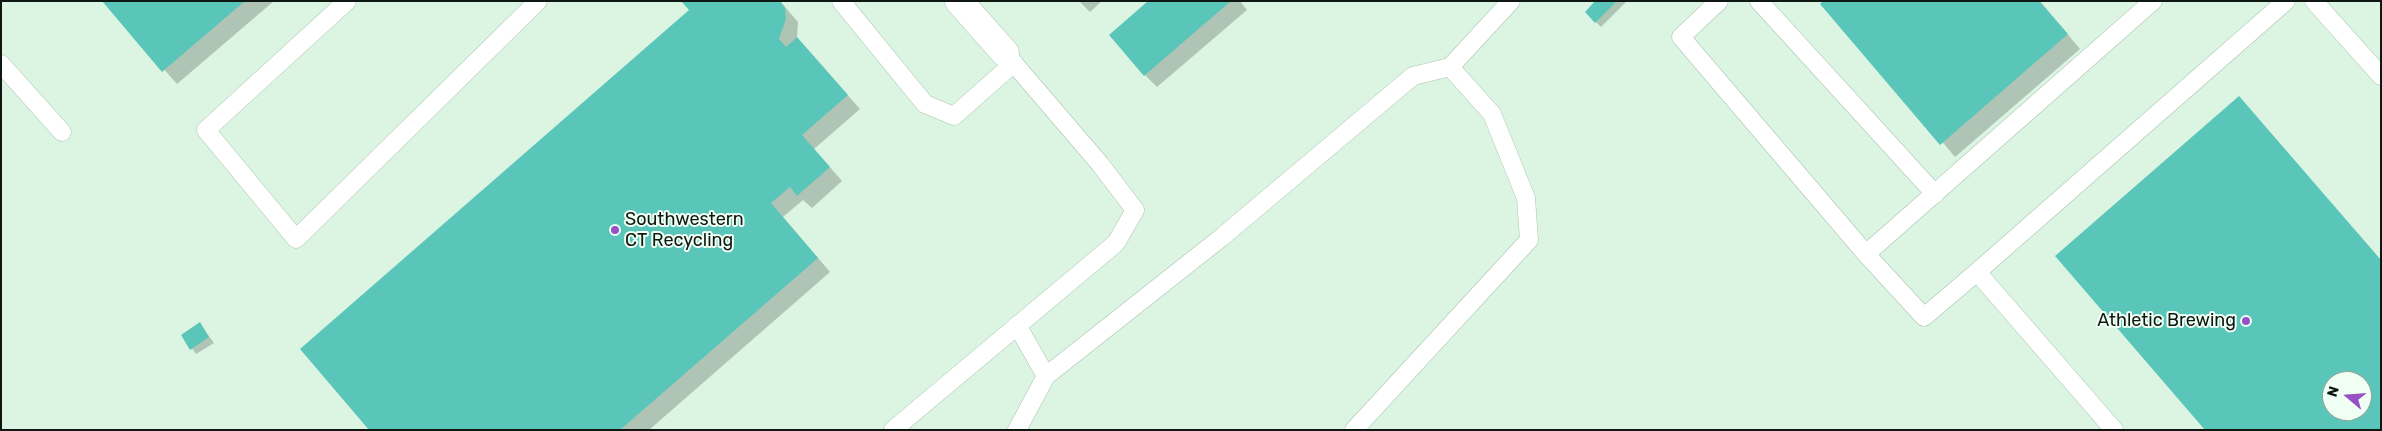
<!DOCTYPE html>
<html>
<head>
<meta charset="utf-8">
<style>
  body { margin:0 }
  #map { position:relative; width:2382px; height:431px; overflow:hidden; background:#dbf5e2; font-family:Rubik,sans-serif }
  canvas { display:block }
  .frame { position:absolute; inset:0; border:2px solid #0e1711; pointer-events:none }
  .north { position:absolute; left:2322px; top:371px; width:50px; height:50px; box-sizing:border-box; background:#effff4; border:1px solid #95a299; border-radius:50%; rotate:288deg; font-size:14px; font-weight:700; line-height:20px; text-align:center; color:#0e1711 }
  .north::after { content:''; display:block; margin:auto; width:18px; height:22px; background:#9651c5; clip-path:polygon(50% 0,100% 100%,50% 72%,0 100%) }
</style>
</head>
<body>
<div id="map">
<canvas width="2382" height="431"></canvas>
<div class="frame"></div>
<div class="north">N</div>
</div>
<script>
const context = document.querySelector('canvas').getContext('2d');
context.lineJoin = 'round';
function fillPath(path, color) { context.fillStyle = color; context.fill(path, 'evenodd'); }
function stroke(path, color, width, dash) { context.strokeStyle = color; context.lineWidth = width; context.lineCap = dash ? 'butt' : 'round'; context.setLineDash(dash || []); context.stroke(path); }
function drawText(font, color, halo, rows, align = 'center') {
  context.font = font + ' Rubik,sans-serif'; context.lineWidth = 4; context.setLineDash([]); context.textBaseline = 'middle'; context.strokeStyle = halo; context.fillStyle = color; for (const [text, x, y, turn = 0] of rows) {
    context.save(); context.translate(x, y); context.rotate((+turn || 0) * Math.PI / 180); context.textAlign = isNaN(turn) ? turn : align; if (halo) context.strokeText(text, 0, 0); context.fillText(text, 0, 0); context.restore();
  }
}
const shadow = new Path2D(`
  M104,1H274L177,84Z
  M780,1L798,22L797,38L860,109L814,149L842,181L812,208L803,200L783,217L830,272L649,430H371Z
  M1079,1H1102L1090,12Z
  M1150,1H1240L1247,10L1157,87L1145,75Z
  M1597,1H1627L1601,27L1586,12Z
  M1825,1H2040L2080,49L1955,157Z
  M200,324L214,343L196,354L183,335Z`);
const building = new Path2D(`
  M102,1H245L162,72Z
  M681,1H780L785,8L786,19L779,39L786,47L797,37L848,95L802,135L830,167L797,196L790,187L771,203L818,258L620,430H369L300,349L689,10Z
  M1148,1H1231L1144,76L1109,35Z
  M1595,1H1617L1595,23L1585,12Z
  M1823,1H2039L2068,34L1940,145L1820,4Z
  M2239,96L2381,260V430H2205L2055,256ZM2332,381H2362V411H2332Z
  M200,322L209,337L190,350L181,335Z`);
const service = new Path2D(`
  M347,1L206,130L296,239L538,1
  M841,1L925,104L954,116L1014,63
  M1719,1L1681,37L1866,254L2153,1
  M1759,1L1935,194
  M2314,1L2381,76
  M1,64L62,132
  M1866,254L1924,317L1977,272
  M1046,376L1222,237L1413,76L1450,67
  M893,430L1116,243L1135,210L1100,164L1005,53
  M1017,430L1046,376L1017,325
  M1354,430L1529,240L1526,198L1492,114L1450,67L1511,1
  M2114,430L1977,272L2286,1`);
const minor = new Path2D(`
  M959,1L1005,53`);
const markers = [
  [615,230,5,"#9651c5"],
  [2246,321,5,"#9651c5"]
];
const poiNames = [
  ["Southwestern",625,220],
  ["CT Recycling",625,241],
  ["Athletic Brewing",2236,321,"right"]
];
fillPath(shadow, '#0003');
fillPath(building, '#5ac6ba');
stroke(service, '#aac3b1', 19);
stroke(minor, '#aac3b1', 29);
stroke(service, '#fff', 18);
stroke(minor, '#fff', 28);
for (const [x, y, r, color] of markers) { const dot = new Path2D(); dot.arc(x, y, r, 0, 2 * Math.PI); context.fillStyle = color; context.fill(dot); stroke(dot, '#effff4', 2); }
drawText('18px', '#0e1711', '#effff4', poiNames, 'left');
</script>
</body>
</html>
